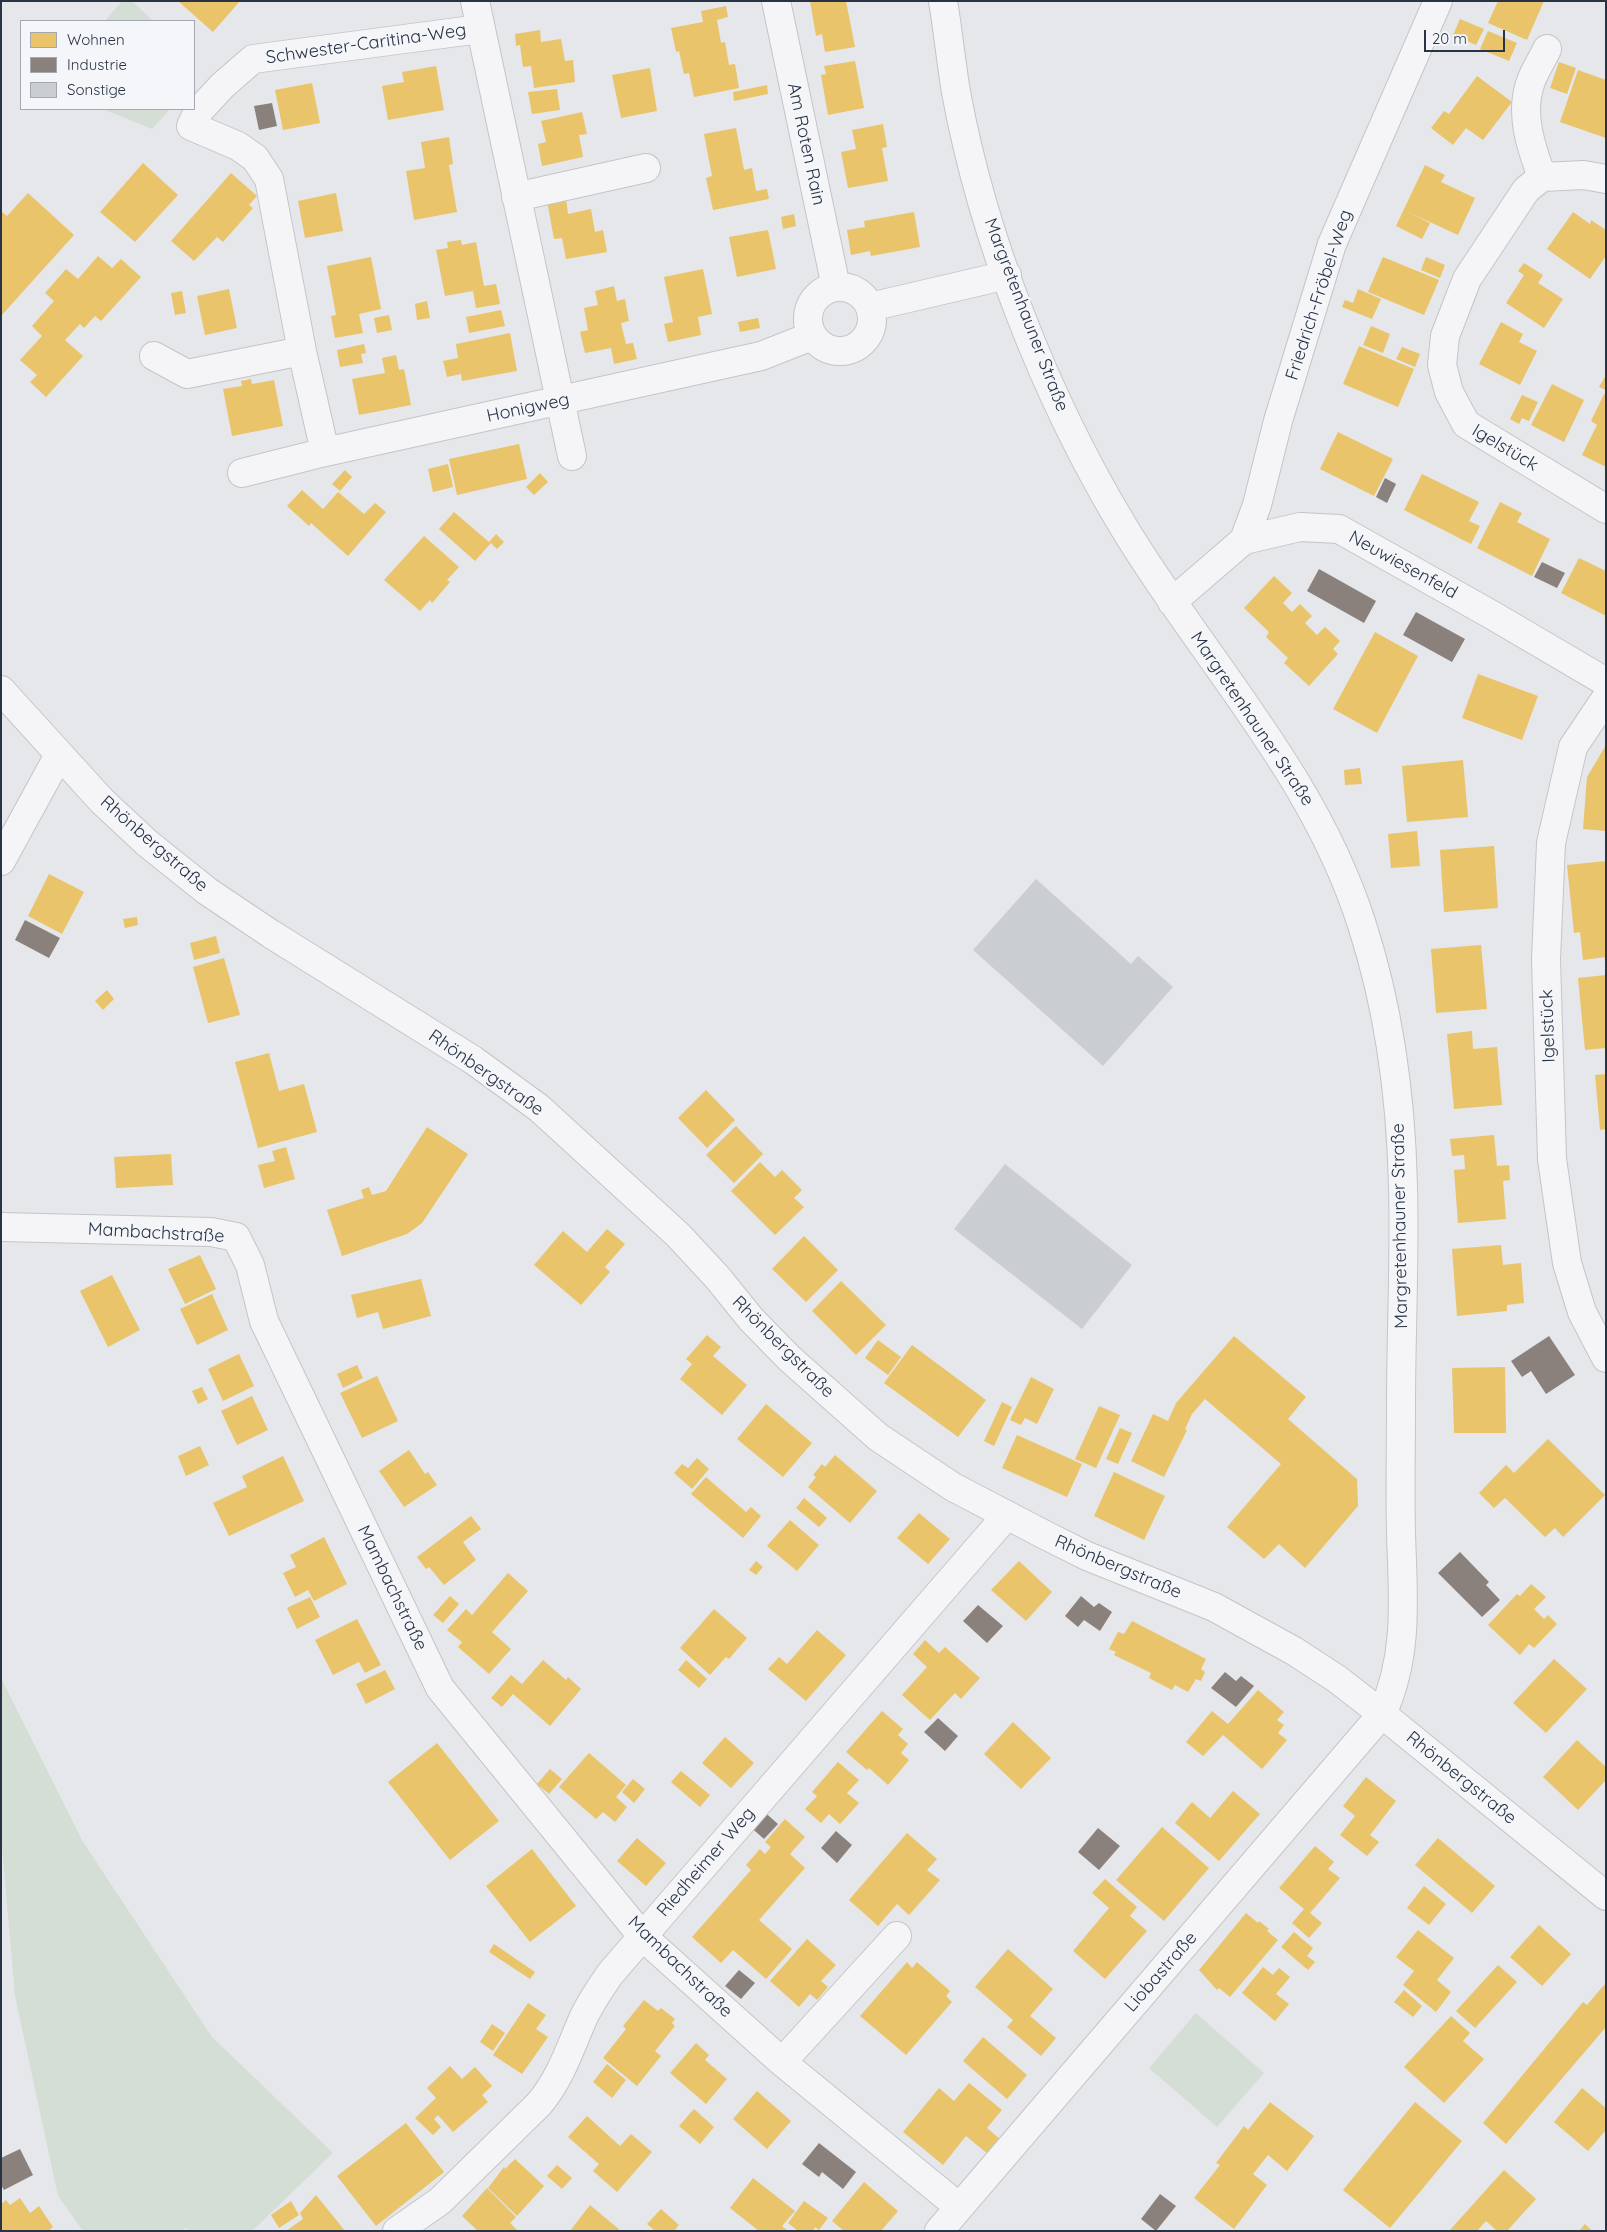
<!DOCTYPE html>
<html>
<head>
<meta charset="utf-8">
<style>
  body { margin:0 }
  #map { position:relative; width:1607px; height:2232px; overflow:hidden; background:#e5e7ea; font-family:Quicksand,sans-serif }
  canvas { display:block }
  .frame { position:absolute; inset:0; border:2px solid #293346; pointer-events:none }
  .legend { position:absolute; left:20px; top:20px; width:175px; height:90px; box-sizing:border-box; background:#f4f6f9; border:1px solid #a3a8b1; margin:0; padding:6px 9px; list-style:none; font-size:15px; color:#293346 }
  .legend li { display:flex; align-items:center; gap:10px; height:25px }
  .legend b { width:25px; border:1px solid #a3a8b1 }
  .scale { position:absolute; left:1424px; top:30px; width:81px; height:22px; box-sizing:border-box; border:2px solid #293346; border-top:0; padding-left:6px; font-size:15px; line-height:18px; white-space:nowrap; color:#293346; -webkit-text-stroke:4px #f4f6f9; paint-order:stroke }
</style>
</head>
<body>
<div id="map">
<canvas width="1607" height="2232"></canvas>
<div class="frame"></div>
<ul class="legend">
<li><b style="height:14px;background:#e9c46a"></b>Wohnen</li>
<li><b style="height:14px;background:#8a817c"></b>Industrie</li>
<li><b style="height:14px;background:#cbced1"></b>Sonstige</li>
</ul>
<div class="scale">20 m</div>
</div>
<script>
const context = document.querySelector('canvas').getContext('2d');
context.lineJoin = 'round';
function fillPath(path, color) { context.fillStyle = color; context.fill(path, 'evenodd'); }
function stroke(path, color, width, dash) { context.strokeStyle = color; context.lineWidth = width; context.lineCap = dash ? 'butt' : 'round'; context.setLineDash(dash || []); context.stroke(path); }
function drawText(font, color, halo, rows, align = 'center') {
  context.font = font + ' Quicksand,sans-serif'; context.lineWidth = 5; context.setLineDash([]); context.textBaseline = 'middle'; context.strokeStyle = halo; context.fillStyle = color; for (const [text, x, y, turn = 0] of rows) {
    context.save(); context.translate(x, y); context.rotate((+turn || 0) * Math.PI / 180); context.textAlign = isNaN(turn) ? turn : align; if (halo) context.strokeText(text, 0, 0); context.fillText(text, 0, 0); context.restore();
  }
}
const green = new Path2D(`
  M122,1H132L153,21H105Z
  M103,109H170L152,129Z
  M1,1678L83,1842L212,2037L333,2153L252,2231H191L186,2228L183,2231H83L58,2196L15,1996L1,1835Z
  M1196,2013L1264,2073L1217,2127L1149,2068Z`);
const homes = new Path2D(`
  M178,1H240L213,32Z
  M810,1H846L855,47L825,52L822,34L816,36Z
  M1498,1H1544L1527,40L1488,23Z
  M726,6L728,17L717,20L721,43L725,42L729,65L735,64L739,88L694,97L689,73L684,74L679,51L676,52L671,28L703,22L701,11Z
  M1460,19L1484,29L1476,45L1453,35Z
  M540,30L541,42L561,39L565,61L573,60L575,82L534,88L531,66L523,67L520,45L516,46L515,34Z
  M1488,31L1517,43L1509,61L1480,49Z
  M855,61L864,108L828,115L821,75L826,74L824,66Z
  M1559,62L1576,68L1567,94L1550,88Z
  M436,66L444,110L388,120L382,86L404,82L402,72Z
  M650,68L657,111L621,118L612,75Z
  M1578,70L1606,80V138L1560,122Z
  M1477,76L1512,102L1483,140L1466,128L1453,145L1431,128L1444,111L1449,114Z
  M312,83L320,123L283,130L275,90Z
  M767,85L768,94L734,101L733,92Z
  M557,89L560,110L532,114L528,92Z
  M582,112L587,134L579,135L583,157L542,166L538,144L546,142L541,121Z
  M883,124L887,147L882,148L888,181L848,188L841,152L856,149L852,130Z
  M736,128L744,170L752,168L756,191L767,189L769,199L713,210L706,178L712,176L704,134Z
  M449,137L453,164L449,165L457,212L414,220L406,171L425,168L421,142Z
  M143,163L178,195L135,242L100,212Z
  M1425,165L1445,175L1441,182L1475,198L1458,235L1406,211L1430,223L1422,239L1396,226Z
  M231,173L257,196L249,205L253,208L223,242L217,237L194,261L171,241Z
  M28,193L74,235L1,316V211L7,216Z
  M336,193L343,231L305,238L298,201Z
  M566,198L568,214L591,209L595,232L603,230L607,252L566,259L562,238L554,239L547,201Z
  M914,212L920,247L871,256L870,251L851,255L847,230L865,227L864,221Z
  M1573,212L1590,224L1591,220L1606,230V256L1590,279L1547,249Z
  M794,214L796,226L783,229L781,217Z
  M768,230L776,269L737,277L729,237Z
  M461,240L462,245L476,242L484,286L496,284L500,304L476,308L473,291L445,296L436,250L448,248L447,242Z
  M98,256L112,268L121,259L141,277L101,321L95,316L84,328L80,324L65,340L83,356L46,397L30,382L37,375L20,360L42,336L32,326L54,301L45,293L66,269L78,279Z
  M371,257L381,309L359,314L363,333L335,338L331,316L336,315L327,266Z
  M1383,257L1439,280L1424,315L1368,292Z
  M1426,257L1445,265L1440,278L1421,270Z
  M1524,263L1543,275L1538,283L1563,299L1544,328L1506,303L1524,275L1518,271Z
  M703,269L712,314L698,317L701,335L668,342L664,324L673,322L664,277Z
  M614,286L617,301L625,299L629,321L621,323L626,344L633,343L637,359L614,364L611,348L585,353L580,332L588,330L584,308L598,305L595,291Z
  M229,289L237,328L205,335L197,296Z
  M1358,289L1381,299L1372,319L1342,307L1345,300L1353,303Z
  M182,291L186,313L175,315L171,293Z
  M427,301L430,318L417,320L415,304Z
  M501,310L505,326L469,333L466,317Z
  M389,315L392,330L377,333L374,318Z
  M758,318L760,328L740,332L738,322Z
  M1501,322L1523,334L1519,342L1537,351L1520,385L1479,364Z
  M1371,326L1390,334L1383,353L1363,345Z
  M510,333L517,371L462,381L461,374L447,377L443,361L458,358L456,344Z
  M364,344L366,353L361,354L363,363L340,367L337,350Z
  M1359,346L1414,369L1398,407L1343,384Z
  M1402,347L1420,354L1415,367L1396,359Z
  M396,355L399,370L404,369L411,405L359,415L352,379L385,373L382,358Z
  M1606,375V390L1599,387Z
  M251,379L252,384L274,380L283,426L232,436L223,389L242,386L241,381Z
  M1552,384L1584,400L1564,442L1531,425Z
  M1604,394L1606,395V467L1582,455L1597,425L1591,421Z
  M1522,395L1538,402L1529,421L1522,418L1519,424L1510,419Z
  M1338,432L1393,459L1374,496L1320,469Z
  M519,444L527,479L457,495L449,459Z
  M448,464L453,487L433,492L428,469Z
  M345,470L352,477L340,491L332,484Z
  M540,473L548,482L534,495L526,487Z
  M1422,474L1479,502L1469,521L1480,526L1471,544L1404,510Z
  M302,490L323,509L338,492L364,514L375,503L386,512L348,556L311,523L309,526L287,506Z
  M1500,502L1522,513L1517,522L1550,539L1532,576L1477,548Z
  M454,512L489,542L496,534L504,542L497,549L491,543L475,561L439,529Z
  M424,536L459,567L447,580L450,582L432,603L430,600L420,611L384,580Z
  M1579,558L1606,571V616L1561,593Z
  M1274,576L1292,593L1283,603L1292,612L1300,604L1312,616L1305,623L1317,635L1325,627L1340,641L1333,649L1338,654L1309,686L1284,663L1288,658L1266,637L1269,632L1244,608Z
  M1375,632L1418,656L1377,733L1333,709Z
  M1478,674L1538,696L1522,740L1462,718Z
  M1606,745V831L1583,829L1587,777Z
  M1463,760L1468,817L1407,822L1402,766Z
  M1360,768L1362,784L1345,785L1344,770Z
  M1417,831L1420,866L1391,868L1388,834Z
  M1494,846L1498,908L1444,912L1440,850Z
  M1606,861V957L1583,960L1580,932L1574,933L1567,865Z
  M49,874L84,892L62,934L28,916Z
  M137,917L138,925L125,928L123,919Z
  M216,936L220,953L194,960L190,943Z
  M1481,945L1487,1009L1436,1013L1431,949Z
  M224,958L240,1015L208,1023L193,967Z
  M1606,975V1048L1585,1050L1578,978Z
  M107,990L114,999L103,1010L95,1001Z
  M1472,1031L1473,1049L1497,1047L1502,1105L1454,1109L1447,1034Z
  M269,1053L279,1091L304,1084L317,1132L258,1148L235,1062Z
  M1606,1074V1129L1600,1130L1595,1075Z
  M706,1090L735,1120L707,1148L678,1118Z
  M736,1126L763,1154L734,1183L706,1155Z
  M427,1127L468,1154L422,1223L407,1234L342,1256L327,1210L364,1198L361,1190L369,1187L372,1195L386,1191Z
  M1494,1135L1497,1166L1509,1165L1510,1180L1503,1181L1506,1219L1458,1223L1454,1170L1465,1169L1464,1155L1452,1156L1450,1139Z
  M286,1147L295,1179L264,1188L258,1165L275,1161L272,1151Z
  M171,1154L173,1185L116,1188L114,1157Z
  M760,1162L775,1177L782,1170L802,1190L794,1198L804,1207L775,1235L731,1191Z
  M607,1229L625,1244L605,1267L610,1272L581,1305L534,1265L563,1231L587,1252Z
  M804,1236L838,1270L806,1302L772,1269Z
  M1501,1245L1503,1265L1521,1263L1524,1303L1507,1305V1311L1457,1316L1452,1249Z
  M200,1255L216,1289L185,1304L168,1269Z
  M112,1275L140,1330L108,1347L80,1291Z
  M421,1279L431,1316L383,1329L378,1312L357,1318L351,1295Z
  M841,1281L886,1325L856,1355L812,1311Z
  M212,1294L228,1330L197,1345L180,1309Z
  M707,1335L721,1347L713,1356L747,1385L722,1415L680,1379L692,1364L686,1359Z
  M1234,1336L1306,1397L1288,1419L1357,1479L1358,1506L1305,1568L1279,1544L1264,1559L1227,1527L1281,1464L1205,1399L1192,1414L1185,1429L1187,1430L1164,1477L1131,1461L1153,1414L1168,1421L1176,1403Z
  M878,1340L901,1357L888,1375L865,1358Z
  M912,1345L986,1400L958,1437L884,1383Z
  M239,1354L254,1386L223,1401L208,1369Z
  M357,1365L363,1378L343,1388L337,1374Z
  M1505,1367L1506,1433H1454L1452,1368Z
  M377,1376L398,1421L362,1438L340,1393Z
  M1031,1377L1054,1389L1037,1424L1025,1418L1021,1425L1010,1420Z
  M202,1387L208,1399L198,1404L192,1391Z
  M252,1396L268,1430L237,1445L221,1411Z
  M1002,1402L1012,1407L994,1446L984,1441Z
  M766,1404L812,1443L783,1477L737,1439Z
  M1099,1406L1120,1415L1096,1468L1075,1459Z
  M1120,1428L1132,1433L1118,1464L1106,1459Z
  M1017,1435L1082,1464L1067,1497L1002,1468Z
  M1548,1439L1605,1495L1563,1537L1555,1528L1545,1537L1505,1498L1494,1508L1479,1493L1506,1465L1514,1473Z
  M200,1446L209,1465L186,1476L178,1456Z
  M409,1450L425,1474L428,1472L437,1485L404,1507L379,1471Z
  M835,1455L877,1491L850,1523L808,1487L816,1477L813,1475L822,1464L825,1467Z
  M283,1456L304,1501L229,1536L213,1503L247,1487L242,1476Z
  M697,1458L709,1469L692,1489L674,1473L682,1464L688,1468Z
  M1114,1472L1165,1496L1144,1540L1094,1516Z
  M706,1477L746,1512L751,1507L761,1516L743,1538L691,1494Z
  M804,1498L827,1518L819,1527L796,1508Z
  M919,1513L950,1539L928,1564L897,1538Z
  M471,1516L481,1529L463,1542L476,1560L444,1585L429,1567L426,1569L417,1557Z
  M790,1520L819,1545L797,1571L767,1546Z
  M324,1537L347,1584L314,1601L308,1590L295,1597L283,1573L296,1567L290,1555Z
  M756,1561L763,1567L756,1575L749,1570Z
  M1019,1561L1052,1592L1026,1621L991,1590Z
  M508,1573L528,1591L492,1632L511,1649L489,1674L458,1647L462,1642L447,1630L466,1609L472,1615Z
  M1531,1584L1546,1597L1534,1609L1544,1619L1548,1615L1557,1624L1534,1648L1529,1644L1520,1655L1488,1625L1517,1594L1520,1596Z
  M450,1596L459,1604L443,1623L433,1615Z
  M310,1597L320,1617L297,1629L287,1608Z
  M714,1609L747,1638L729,1659L726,1657L710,1675L680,1648Z
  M357,1619L381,1665L365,1673L359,1662L333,1675L315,1640Z
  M1132,1621L1206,1659L1201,1669L1205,1672L1201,1681L1196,1679L1188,1692L1175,1685L1172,1690L1149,1678L1151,1673L1114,1655L1116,1652L1109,1649L1118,1632L1124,1634Z
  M817,1630L846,1655L806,1701L768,1669L779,1657L787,1664Z
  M925,1640L939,1653L945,1647L980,1678L961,1699L955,1693L930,1720L902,1695L927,1667L913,1654Z
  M1554,1659L1587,1689L1546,1733L1513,1703Z
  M543,1660L566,1680L568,1677L581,1689L550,1726L513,1694L502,1707L491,1698L511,1675L522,1684Z
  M686,1660L707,1679L699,1688L678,1670Z
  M385,1670L395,1689L366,1704L356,1684Z
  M1258,1690L1284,1712L1277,1720L1284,1725L1278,1733L1287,1740L1262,1769L1223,1735L1203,1756L1186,1742L1212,1711L1228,1724Z
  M882,1711L903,1729L898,1735L908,1744L901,1753L909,1760L888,1785L869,1768L867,1770L846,1752Z
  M1013,1722L1051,1758L1021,1789L984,1754Z
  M725,1737L754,1763L731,1788L702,1763Z
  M1577,1740L1606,1767V1780L1578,1810L1543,1777Z
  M437,1743L499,1821L450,1860L388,1782Z
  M589,1753L626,1785L616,1797L627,1807L615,1822L603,1812L596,1819L559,1787Z
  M838,1762L859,1780L847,1793L859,1803L840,1824L829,1814L821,1823L805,1809L817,1796L812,1792Z
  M550,1769L562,1779L549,1794L537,1784Z
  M681,1771L710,1795L700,1807L671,1782Z
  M1366,1777L1396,1801L1370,1835L1379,1842L1367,1856L1340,1835L1355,1816L1343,1806Z
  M633,1779L645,1789L634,1803L622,1792Z
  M1233,1791L1260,1814L1219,1861L1175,1823L1192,1802L1210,1818Z
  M785,1819L805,1837L790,1854L805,1868L759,1920L792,1949L766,1979L733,1950L721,1963L692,1937L751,1870L746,1865L760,1849L765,1854L771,1847L765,1842Z
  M1162,1827L1209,1868L1164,1921L1116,1880Z
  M907,1833L937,1859L927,1870L940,1880L909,1915L897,1904L878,1926L849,1900Z
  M637,1838L666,1863L646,1886L617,1861Z
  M1438,1838L1495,1886L1472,1913L1415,1865Z
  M1315,1846L1334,1862L1328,1869L1340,1878L1310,1913L1322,1923L1309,1938L1292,1923L1304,1909L1279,1888Z
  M532,1849L576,1906L530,1942L486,1886Z
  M1105,1879L1137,1907L1130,1916L1147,1931L1105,1979L1073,1951L1109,1908L1092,1893Z
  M1424,1886L1446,1904L1429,1925L1407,1908Z
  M1246,1913L1258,1923L1259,1921L1269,1929L1267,1931L1278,1940L1230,1997L1219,1988L1217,1990L1199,1970Z
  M1539,1925L1571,1954L1542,1986L1510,1957Z
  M1418,1930L1454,1958L1437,1980L1451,1992L1436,2012L1403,1985L1414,1971L1396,1957Z
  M1294,1932L1313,1948L1307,1956L1315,1962L1308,1970L1281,1947Z
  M807,1939L836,1965L821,1981L828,1987L817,2000L810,1994L799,2007L770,1981Z
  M494,1944L535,1972L530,1979L489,1952Z
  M1008,1949L1053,1989L1030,2016L1056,2038L1041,2056L1007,2027L1013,2020L975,1987Z
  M907,1962L912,1968L917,1962L950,1991L946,1996L952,2002L906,2055L860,2016Z
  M1498,1965L1517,1982L1475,2028L1456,2011Z
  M1263,1967L1273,1975L1279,1968L1290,1977L1276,1994L1289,2004L1275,2021L1242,1993Z
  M1604,1985L1606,1986V2027L1506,2144L1483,2123L1583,2002L1587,2005Z
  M1404,1990L1422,2006L1413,2017L1394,2002Z
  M644,2000L658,2011L661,2008L675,2019L672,2023L675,2026L655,2051L661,2056L637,2086L603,2058L626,2029L623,2026Z
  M528,2003L546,2015L536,2029L548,2037L522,2074L493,2055Z
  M1451,2016L1470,2033L1463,2041L1484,2059L1444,2103L1404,2067Z
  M492,2024L505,2033L493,2051L480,2042Z
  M983,2037L1027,2075L1007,2099L963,2061Z
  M696,2043L709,2055L705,2060L727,2079L706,2104L670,2073Z
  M607,2064L626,2080L612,2098L593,2082Z
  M450,2066L462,2079L475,2067L492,2086L482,2095L488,2102L453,2132L438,2115L434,2119L441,2127L433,2135L415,2118L436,2098L427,2088Z
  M969,2083L1002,2110L987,2128L1000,2139L988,2154L966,2136L943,2165L903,2132L939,2088L954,2101Z
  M1582,2088L1606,2108V2130L1588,2151L1554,2122Z
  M757,2091L791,2121L767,2149L733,2119Z
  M1270,2102L1314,2136L1287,2171L1268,2155L1253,2174L1267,2185L1234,2229L1194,2198L1220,2165L1216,2163L1244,2126L1248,2130Z
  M1415,2102L1462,2141L1390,2228L1343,2190Z
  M694,2109L714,2127L700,2144L679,2126Z
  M587,2116L620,2146L631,2134L652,2152L617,2192L593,2171L599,2164L568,2137Z
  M406,2123L444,2172L376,2226L337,2176Z
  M515,2159L544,2186L517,2216L488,2188L504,2167L505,2169Z
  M557,2165L572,2178L562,2189L547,2176Z
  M1504,2170L1536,2199L1507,2231H1497L1486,2221L1477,2231H1449Z
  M753,2178L795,2211L782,2226L788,2231H759L730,2208Z
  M864,2182L898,2211L881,2231H844L832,2221Z
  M487,2188L516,2217L510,2223L518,2231H478L462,2216Z
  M316,2195L345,2231H286L303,2219L300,2213Z
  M20,2198L30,2213L39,2206L53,2227L48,2231H1V2204L6,2200L10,2205Z
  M291,2201L299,2215L279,2228L271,2215Z
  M804,2201L828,2218L819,2230L815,2227L813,2231H798L788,2223Z
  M590,2205L621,2231H570Z
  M661,2209L679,2225L674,2231H655L647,2224Z
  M1585,2224L1592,2231H1579Z`);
const industry = new Path2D(`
  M272,103L277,126L259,130L254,106Z
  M1385,478L1396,484L1387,503L1376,497Z
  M1542,562L1565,573L1557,588L1534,577Z
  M1319,569L1376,601L1364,623L1307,591Z
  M1416,612L1465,639L1452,662L1403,635Z
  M25,920L60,938L49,958L15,940Z
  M1549,1336L1575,1375L1546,1394L1531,1371L1522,1377L1511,1361Z
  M1460,1552L1489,1582L1486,1585L1500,1600L1482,1617L1438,1573Z
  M1081,1596L1094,1607L1099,1603L1112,1612L1100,1631L1084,1620L1078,1627L1065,1616Z
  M978,1605L1003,1626L987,1643L963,1621Z
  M1225,1672L1236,1681L1241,1676L1254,1686L1236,1707L1211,1688Z
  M938,1718L958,1736L945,1751L924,1732Z
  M761,1809L778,1824L764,1839L747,1824Z
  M1098,1828L1120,1846L1099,1870L1078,1852Z
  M836,1831L852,1845L837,1863L821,1848Z
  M739,1970L755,1983L741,1999L725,1986Z
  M819,2143L856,2172L843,2189L822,2172L819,2177L802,2164Z
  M20,2149L33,2175L4,2190L1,2185V2158Z
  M1160,2194L1176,2206L1156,2231L1141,2219Z`);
const building = new Path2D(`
  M1036,879L1131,964L1138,956L1173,987L1103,1066L973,950Z
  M1005,1164L1132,1265L1082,1329L954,1229Z`);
const minor = new Path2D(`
  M475,1L572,456
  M776,1L836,287
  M1542,177C1531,147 1519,113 1531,81C1535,70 1542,60 1547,49
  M1606,179L1584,175L1542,177L1526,190L1467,279L1445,336L1442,365L1449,392L1466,424L1606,509
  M516,197L646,168
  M808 319a32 32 0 1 1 64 0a32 32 0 1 1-64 0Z
  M870,307L1007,275
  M154,356L187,374L302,351
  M325,452L302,351L269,179L255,158L238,146L191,126L197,113L222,86L253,59L480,29
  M242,473L325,452L761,356L812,336
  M1244,540L1257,505L1278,421L1332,244L1438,1
  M1172,602L1244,540L1300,527L1339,529L1492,615L1606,682
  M1,690L102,801L147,843L207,891L271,934L473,1060L539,1108L678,1235L717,1277L751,1319L789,1358L878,1437L953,1487L1047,1536L1087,1556L1214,1607L1294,1651L1337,1679L1382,1714L1606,1896
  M1606,698L1573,747L1551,843L1546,959L1552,1159L1567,1263L1582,1312L1606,1358
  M1,861L59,755
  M1,1227L211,1232L236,1237L250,1265L264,1321L440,1688L642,1936L782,2062L959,2207
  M782,2062L897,1936
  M397,2231L440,2201L539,2104C560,2079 569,2051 582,2021C589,2004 600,1989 610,1974L1007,1515
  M939,2231L1382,1714C1409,1655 1403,1597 1401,1534C1400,1491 1401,1448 1401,1406C1401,1333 1405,1259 1403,1186C1401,1099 1389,1008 1362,925C1314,773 1203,659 1123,526C1046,398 983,239 956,92C951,62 948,31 943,1`);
const streetNames = [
  ["Schwester-Caritina-Weg",366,44,-8],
  ["Am Roten Rain",806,144,78],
  ["Friedrich-Fröbel-Weg",1319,295,-72],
  ["Margretenhauner Straße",1026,315,69],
  ["Honigweg",528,408,-12],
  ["Igelstück",1505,448,31],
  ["Neuwiesenfeld",1403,565,29],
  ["Margretenhauner Straße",1252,719,56],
  ["Rhönbergstraße",154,844,41],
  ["Igelstück",1548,1026,-92],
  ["Rhönbergstraße",486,1073,35],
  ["Margretenhauner Straße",1400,1226,-91],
  ["Mambachstraße",156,1233,3],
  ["Rhönbergstraße",783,1347,45],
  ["Rhönbergstraße",1118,1567,23],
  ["Mambachstraße",392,1588,64],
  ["Rhönbergstraße",1461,1778,39],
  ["Riedheimer Weg",706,1862,-49],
  ["Mambachstraße",680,1967,44],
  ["Liobastraße",1161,1972,-49]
];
fillPath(green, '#d5ded5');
fillPath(homes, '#e9c46a');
fillPath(industry, '#8a817c');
fillPath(building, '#cbced1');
stroke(minor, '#c3c5c8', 30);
stroke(minor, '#f5f5f7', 28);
drawText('18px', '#293346', '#f4f6f9', streetNames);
</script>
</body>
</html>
